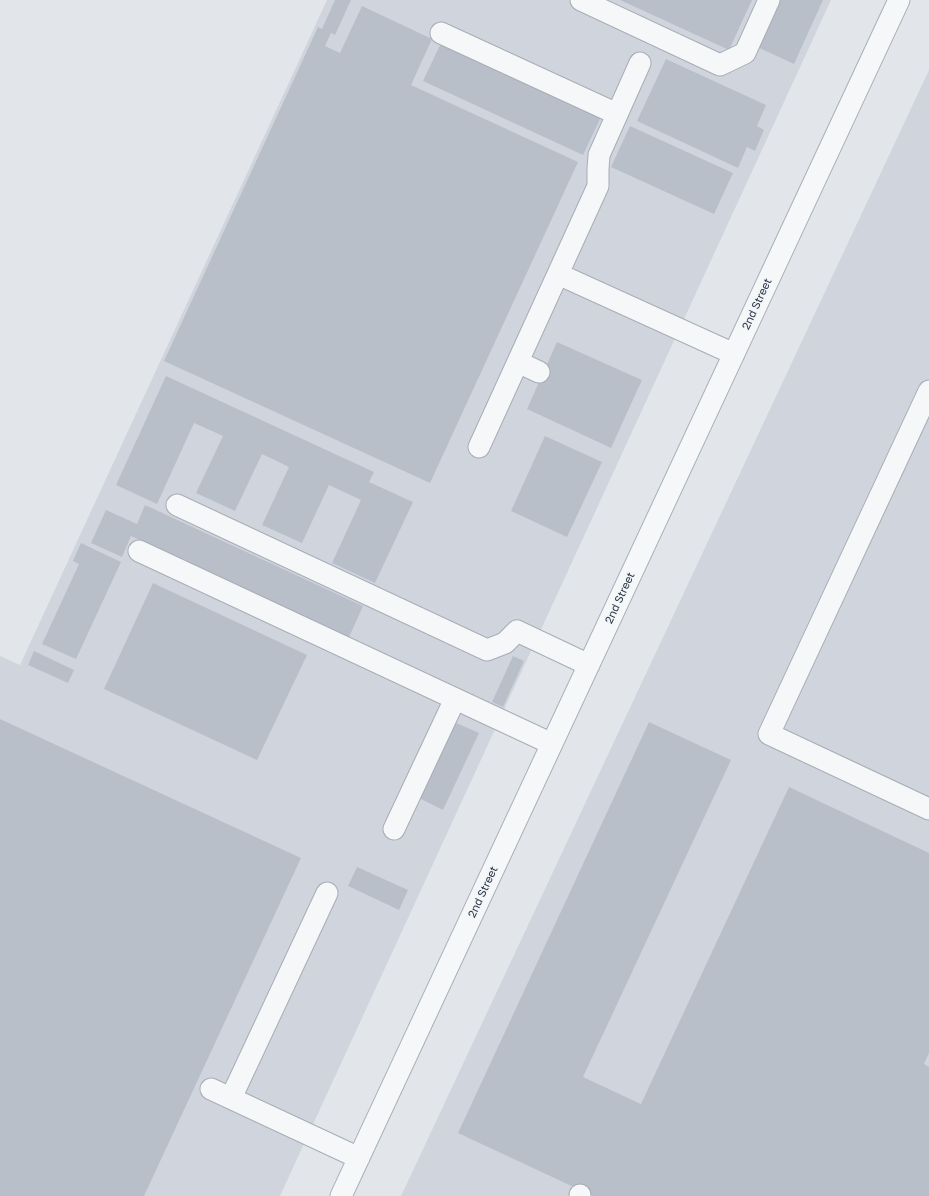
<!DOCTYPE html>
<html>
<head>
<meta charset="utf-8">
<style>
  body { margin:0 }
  canvas { display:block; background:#e2e6eb }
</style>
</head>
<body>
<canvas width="929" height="1196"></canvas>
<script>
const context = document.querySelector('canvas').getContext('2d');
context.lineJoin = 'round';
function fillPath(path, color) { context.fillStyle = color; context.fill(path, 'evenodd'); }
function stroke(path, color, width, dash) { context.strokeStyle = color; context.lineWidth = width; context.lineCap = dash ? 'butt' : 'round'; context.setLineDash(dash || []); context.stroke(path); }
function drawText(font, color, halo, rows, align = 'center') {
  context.font = font + ' "Golos Text",sans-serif'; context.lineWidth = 3; context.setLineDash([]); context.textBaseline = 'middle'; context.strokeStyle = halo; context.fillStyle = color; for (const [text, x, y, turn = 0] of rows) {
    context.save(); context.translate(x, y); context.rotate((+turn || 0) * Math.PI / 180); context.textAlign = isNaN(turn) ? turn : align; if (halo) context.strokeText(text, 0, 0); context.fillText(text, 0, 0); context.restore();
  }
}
const built = new Path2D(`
  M327,0H831L280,1196H0V656L20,665Z
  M929,70V1196H401Z`);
const building = new Path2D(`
  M335,0H351L335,35L331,33L325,46L340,53L362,6L432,39L411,85L578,162L430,483L164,361L318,27L322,29Z
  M620,0H752L729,50Z
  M777,0H823L794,64L755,46Z
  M441,43L601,117L583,155L423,81Z
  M666,59L766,105L757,126L764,130L755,151L747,147L738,168L637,121Z
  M630,126L733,173L714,214L611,167Z
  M557,342L642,380L611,448L527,409Z
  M166,376L374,472L369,482L413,502L375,583L332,563L361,500L329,485L302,543L262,525L289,467L262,454L235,511L196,493L223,436L194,423L157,504L116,485Z
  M545,436L602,462L567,537L511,511Z
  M145,505L363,606L349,637L131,536L122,557L91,543L106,510L137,524Z
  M81,543L121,562L76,659L42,644L79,564L73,561Z
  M153,583L307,655L257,760L104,689Z
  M34,651L74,670L68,683L28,665Z
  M513,656L524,661L503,707L492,702Z
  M0,719L301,858L144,1196H0Z
  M454,722L479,733L443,810L419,798Z
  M649,722L731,760L583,1077L641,1104L789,787L929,853V1053L924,1064L929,1067V1196H593L458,1133Z
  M357,867L408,890L399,910L348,886Z`);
const minor = new Path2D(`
  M581,0L720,65L745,53L769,0
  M441,33L617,114
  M558,274L734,354
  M518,362L539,372
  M929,391L769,734L929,809
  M479,447L598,186V169L599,155L640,63
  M177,505L487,650L505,643L517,631L589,665
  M139,551L552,744
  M394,829L455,699
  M211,1089L359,1158
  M231,1098L327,893
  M341,1196L899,0
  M580,1196V1195`);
const streetNames = [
  ["2nd Street",757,304,-65],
  ["2nd Street",620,598,-65],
  ["2nd Street",483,892,-65]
];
fillPath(built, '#d0d5dd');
fillPath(building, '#b9bfc9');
stroke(minor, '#a7adb6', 23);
stroke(minor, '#f5f7f9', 21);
drawText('11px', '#293444', '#f2f5f8', streetNames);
</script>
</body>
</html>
